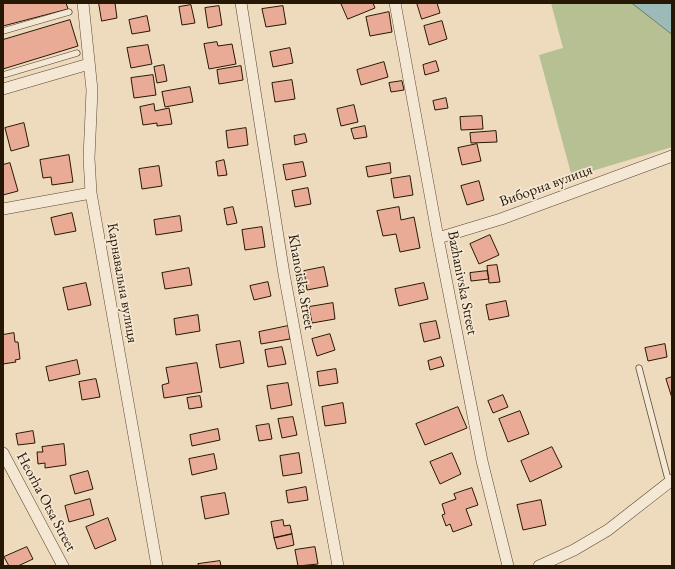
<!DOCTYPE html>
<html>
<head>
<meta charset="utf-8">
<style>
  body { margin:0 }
  #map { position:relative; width:675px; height:569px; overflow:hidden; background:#eedabd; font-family:"EB Garamond",serif }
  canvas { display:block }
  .frame { position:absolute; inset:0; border:4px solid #261805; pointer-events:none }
</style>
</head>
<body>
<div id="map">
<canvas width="675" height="569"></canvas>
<div class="frame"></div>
</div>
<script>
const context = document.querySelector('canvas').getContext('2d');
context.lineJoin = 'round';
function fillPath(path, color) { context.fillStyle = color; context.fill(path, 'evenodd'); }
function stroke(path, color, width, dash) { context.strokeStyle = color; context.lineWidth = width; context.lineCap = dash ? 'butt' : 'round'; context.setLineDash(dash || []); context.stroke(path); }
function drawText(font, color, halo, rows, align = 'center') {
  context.font = font + ' "EB Garamond",serif'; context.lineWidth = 3.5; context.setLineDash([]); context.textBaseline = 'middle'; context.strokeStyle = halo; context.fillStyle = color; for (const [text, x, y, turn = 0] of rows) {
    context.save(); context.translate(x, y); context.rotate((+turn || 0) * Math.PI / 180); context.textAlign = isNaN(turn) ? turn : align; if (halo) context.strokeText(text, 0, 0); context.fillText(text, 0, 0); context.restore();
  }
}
const green = new Path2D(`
  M551,3H668L650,17L672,34V147L572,177L539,55L563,48Z`);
const water = new Path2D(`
  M632,3H672V34Z`);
const building = new Path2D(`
  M3,3H66L68,9L3,26Z
  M99,3H115L117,18L102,21Z
  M341,3H373L375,8L348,19Z
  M417,3H437L440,13L422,19Z
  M191,5L195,23L182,25L179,7Z
  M219,6L222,25L208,28L205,8Z
  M283,6L286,24L266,27L262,9Z
  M389,12L392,32L370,36L366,17Z
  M147,16L150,31L132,34L129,20Z
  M70,20L78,46L3,69V40Z
  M442,21L447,39L429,45L424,26Z
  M217,42L218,46L232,44L236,64L209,69L204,44Z
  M148,45L152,64L131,68L127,48Z
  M290,48L293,63L273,67L270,52Z
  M436,61L439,71L425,75L423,65Z
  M384,62L388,77L361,85L357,70Z
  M164,65L167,81L157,83L154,67Z
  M241,66L243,80L219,84L217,70Z
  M153,75L156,95L134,98L131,78Z
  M292,80L295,99L275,102L272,83Z
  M402,81L404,90L391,92L389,83Z
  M190,87L193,102L165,107L162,92Z
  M446,98L448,108L435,110L433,101Z
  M154,104L155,111L169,108L172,124L157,126V123L143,125L140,107Z
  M354,105L358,122L341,126L337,109Z
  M482,116L483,129L461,130L460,117Z
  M24,123L29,146L11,151L5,128Z
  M365,126L367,137L354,139L351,129Z
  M246,128L248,145L228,148L226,131Z
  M496,131L497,142L471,143L470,133Z
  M305,134L307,142L295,145L294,136Z
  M477,144L481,161L462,165L458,148Z
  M69,155L73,182L52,185L51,177L43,178L40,160Z
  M224,160L227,175L218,176L216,162Z
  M303,162L306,176L286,180L283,165Z
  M10,163L18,191L3,195V165Z
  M390,163L391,173L368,177L366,167Z
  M159,166L162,186L142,189L139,169Z
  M410,176L413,195L394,198L391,179Z
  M479,181L484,200L467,205L461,186Z
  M308,188L311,204L295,207L292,191Z
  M233,207L237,223L227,225L224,209Z
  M399,207L401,220L414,217L420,248L400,252L396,234L383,236L377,211Z
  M72,213L76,231L55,235L51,218Z
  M180,216L182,231L156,235L154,220Z
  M262,227L265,247L245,250L242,230Z
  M490,235L499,255L479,264L470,244Z
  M497,265L500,282L489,283L487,266Z
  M324,267L328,286L307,290L304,271Z
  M189,268L192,285L165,289L162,273Z
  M487,271L489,279L471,281L470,273Z
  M268,282L271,296L254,300L250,286Z
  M86,283L91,305L68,310L63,288Z
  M424,283L428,299L399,306L395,289Z
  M506,301L509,316L489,320L486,305Z
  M333,303L335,319L312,323L309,307Z
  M198,315L200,331L176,335L174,319Z
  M436,321L440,338L424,342L420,324Z
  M288,326L290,339L261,344L259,332Z
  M14,333L15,342H18L20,359L15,360L16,362L3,364V335Z
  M330,334L335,350L317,356L312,339Z
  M240,341L244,363L220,368L216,345Z
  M665,344L667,357L648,361L645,348Z
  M282,347L286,364L268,367L265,350Z
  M441,357L444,366L430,370L428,361Z
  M77,360L80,374L49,381L46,367Z
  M197,363L202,392L164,398L162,385L169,383L166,368Z
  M336,369L338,383L319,386L317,372Z
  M672,377V398L666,379Z
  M96,379L100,397L82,400L79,382Z
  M288,383L292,405L271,409L267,386Z
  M503,395L508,407L493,413L488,401Z
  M200,396L202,407L189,409L187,398Z
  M343,403L346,423L325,426L322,407Z
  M458,407L467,428L425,445L416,424Z
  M520,411L529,434L508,442L499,419Z
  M293,417L297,435L282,438L278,419Z
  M269,424L272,439L259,441L256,426Z
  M218,429L220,440L192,446L190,435Z
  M33,431L35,443L18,445L16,434Z
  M64,444L66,465L45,468V463L38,464L37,452H43L42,447Z
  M552,447L562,467L530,482L521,461Z
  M299,453L302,473L283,476L280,456Z
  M452,453L461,474L440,484L430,462Z
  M214,454L217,469L192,475L189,459Z
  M88,471L93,489L75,494L70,476Z
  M306,487L308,500L288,503L286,491Z
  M472,488L478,505L466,509L472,525L453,532L450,524L446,526L442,515L445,514L442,504L456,499L454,494Z
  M225,493L229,514L205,519L201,497Z
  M90,499L94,515L69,522L65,506Z
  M541,500L546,525L523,530L517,505Z
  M108,518L116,540L95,549L86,527Z
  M283,520L284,526L290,525L292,534L274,538L271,522Z
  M292,534L294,545L277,549L274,538Z
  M27,547L33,559L18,566H9L4,557Z
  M315,547L318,564L298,566L295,550Z
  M220,561L221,566H199L198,564Z`);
const lane = new Path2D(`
  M3,31L69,12
  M3,75L77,53
  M639,368L669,483`);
const street = new Path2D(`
  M83,3L92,90L89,158L91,193L157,566
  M241,3L284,274L338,566
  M395,3L438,238L482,461L508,566
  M3,89L89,64
  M3,209L91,193
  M438,238L501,219L672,156
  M3,453L63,566
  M539,566L574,550L608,530L672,480`);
const streetNames = [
  ["Виборна вулиця",546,186,-20],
  ["Khanoiska Street",301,282,80],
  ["Карнавальна вулиця",122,283,80],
  ["Bazhanivska Street",462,283,79],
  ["Heorha Otsa Street",46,502,62]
];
fillPath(green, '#b7c092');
fillPath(water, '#9bbab8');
stroke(water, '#6c7970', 1);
fillPath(building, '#e9ab95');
stroke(building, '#261805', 1);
stroke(lane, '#584833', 7);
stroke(street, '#584833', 12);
stroke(lane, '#f4e7d4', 5.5);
stroke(street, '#f4e7d4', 11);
drawText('15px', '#261805', '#f4e7d4', streetNames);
</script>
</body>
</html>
